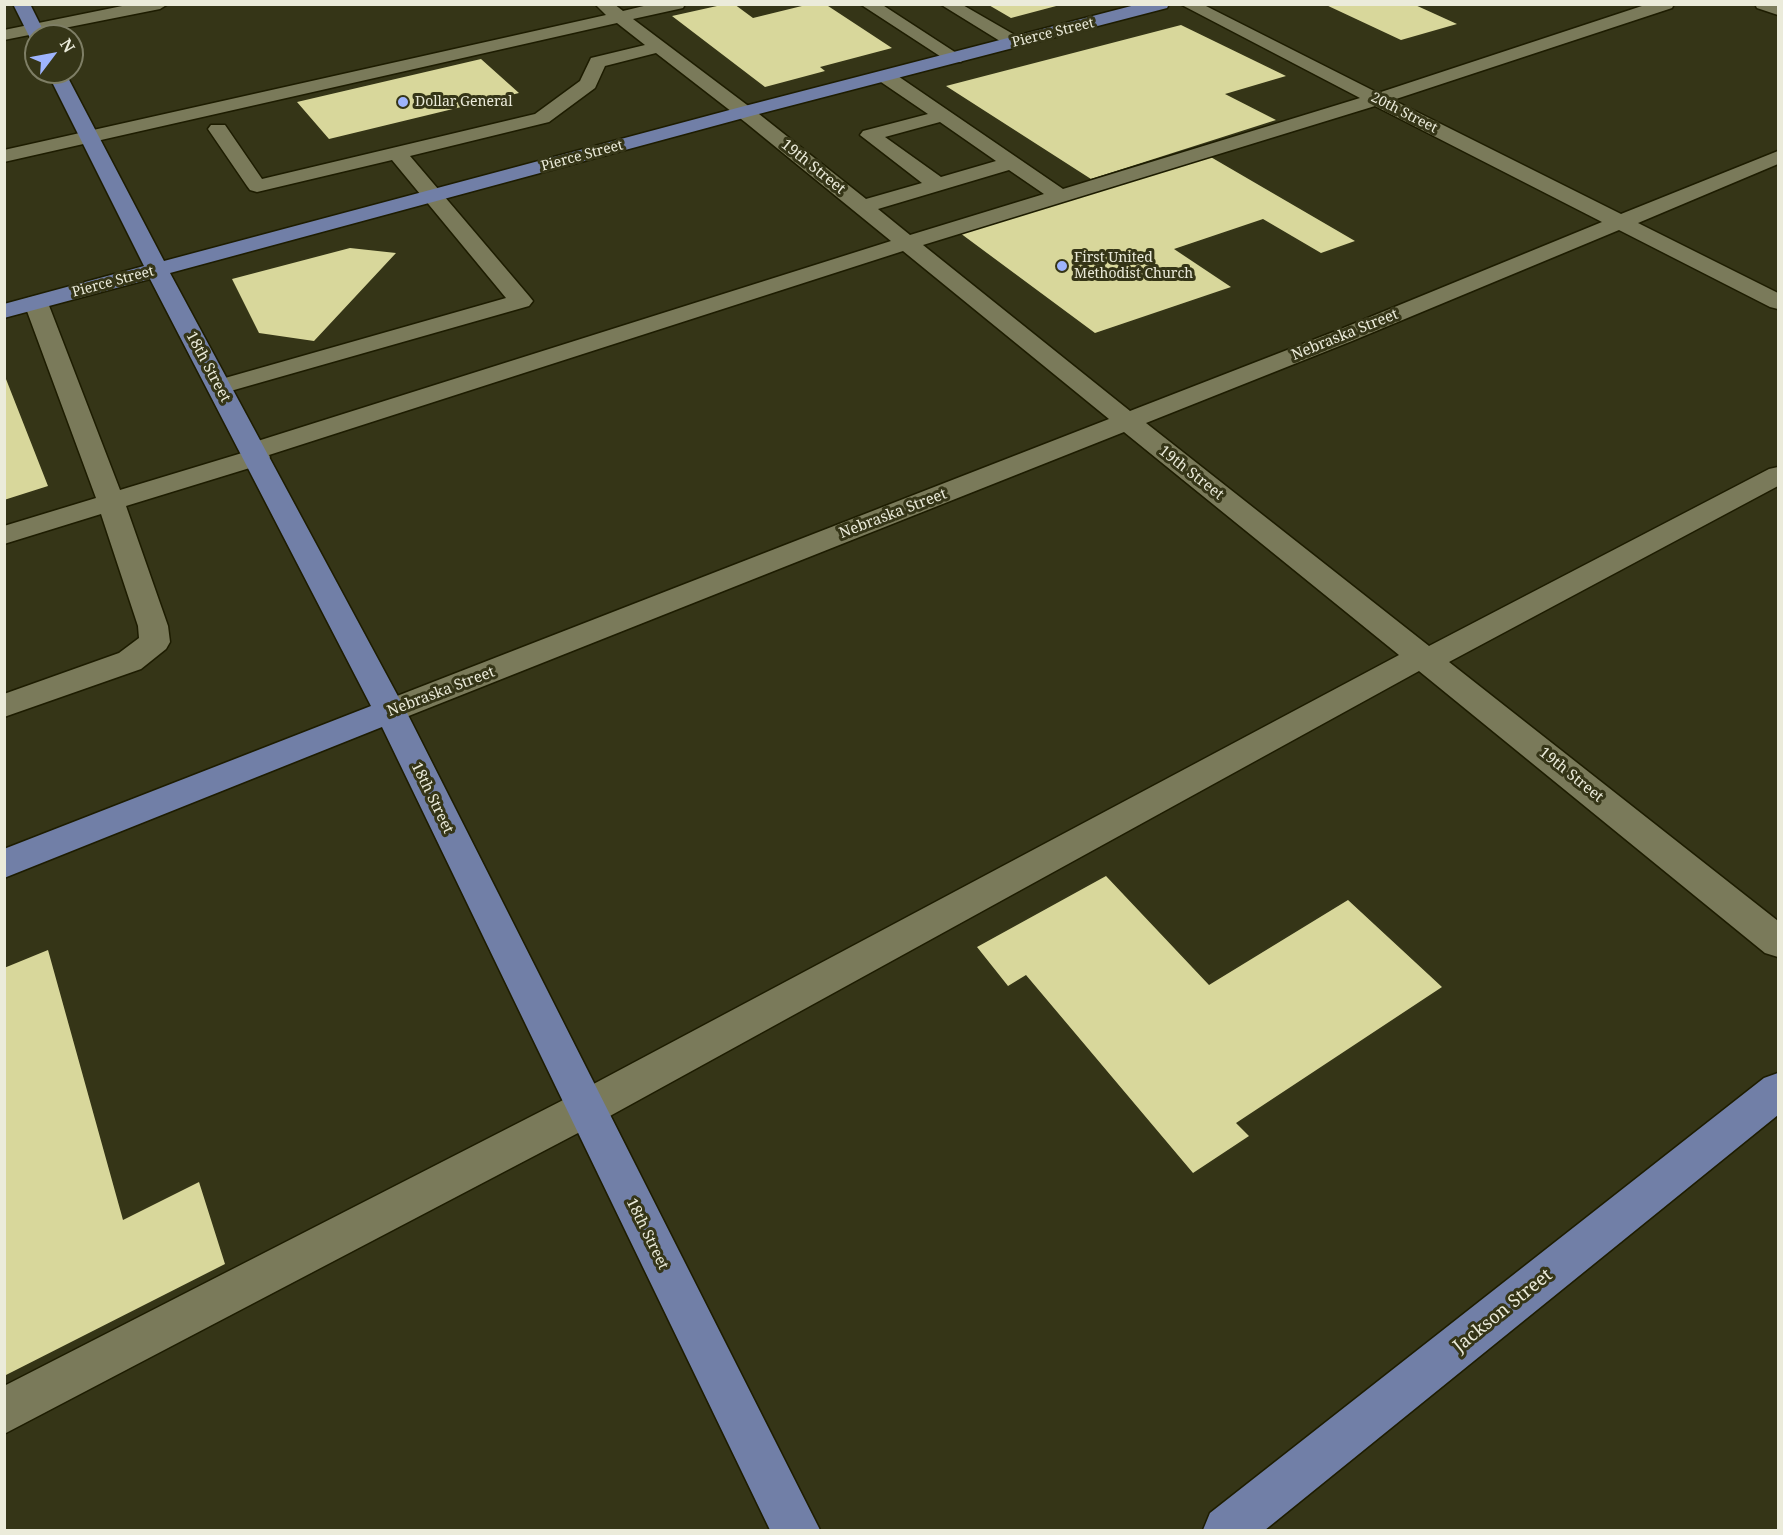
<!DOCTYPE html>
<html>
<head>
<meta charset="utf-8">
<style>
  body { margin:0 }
  #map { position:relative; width:1783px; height:1535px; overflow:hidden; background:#353517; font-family:"Noto Serif",serif }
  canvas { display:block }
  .frame { position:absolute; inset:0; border:6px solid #ebebda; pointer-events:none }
  .north { position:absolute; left:24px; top:24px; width:60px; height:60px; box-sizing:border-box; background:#353517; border:2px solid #7e7e65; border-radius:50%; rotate:58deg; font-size:16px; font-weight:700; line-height:24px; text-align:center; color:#ebebda }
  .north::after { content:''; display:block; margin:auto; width:21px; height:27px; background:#9eb4fd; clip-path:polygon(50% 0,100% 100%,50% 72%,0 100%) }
</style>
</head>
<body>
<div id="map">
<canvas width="1783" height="1535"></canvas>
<div class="frame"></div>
<div class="north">N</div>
</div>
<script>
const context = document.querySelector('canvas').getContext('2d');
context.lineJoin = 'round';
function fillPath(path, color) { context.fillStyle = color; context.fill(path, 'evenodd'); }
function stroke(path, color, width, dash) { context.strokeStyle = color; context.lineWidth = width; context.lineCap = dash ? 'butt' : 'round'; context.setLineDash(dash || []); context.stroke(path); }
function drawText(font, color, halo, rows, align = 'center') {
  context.font = font + ' "Noto Serif",serif'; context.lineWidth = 6; context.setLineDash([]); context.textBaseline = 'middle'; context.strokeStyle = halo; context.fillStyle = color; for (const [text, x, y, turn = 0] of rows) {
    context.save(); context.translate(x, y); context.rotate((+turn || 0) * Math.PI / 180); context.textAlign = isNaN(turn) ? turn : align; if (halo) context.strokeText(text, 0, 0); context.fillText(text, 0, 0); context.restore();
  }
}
const building = new Path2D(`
  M726,4H734L753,18L810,4H825L892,48L820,67L825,71L765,87L672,16Z
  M987,4H1060V5L1011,18Z
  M1324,4H1413L1457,24L1401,40Z
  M1181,25L1286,76L1225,94L1276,120L1091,179L946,86Z
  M481,59L519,93L329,139L297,102Z
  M1209,156L1355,241L1321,253L1263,219L1174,249L1231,287L1095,333L960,233Z
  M350,248L396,253L314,341L259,333L232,279Z
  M4,374L48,486L4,500Z
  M1106,876L1209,985L1348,900L1442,987L1236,1123L1249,1136L1193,1173L1026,975L1008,986L977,947Z
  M48,950L123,1220L199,1182L225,1264L4,1376V968Z`);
const minor = new Path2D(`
  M132,4H168L160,9L4,40V30Z
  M595,4H614L623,11L652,4H685L683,8L633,19L759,114L866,199L922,183L860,135L863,131L928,114L878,80L876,76L878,72H892L1063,189L1360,98L1180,4H1202L1378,93L1648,4H1674L1672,8L1393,100L1621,214L1778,151V164L1638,223L1778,293V309L1770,307L1619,230L1352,341L1146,423L1429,646L1769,469L1778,467V486L1449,662L1778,921V957L1765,953L1419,671L599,1122L4,1434V1386L571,1096L1399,655L1124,432L401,719L390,722L379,719L374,711L379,703L1109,419L903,251L269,455L270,457L266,463L126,506L168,626L170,642L166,649L141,669L4,717V694L119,653L139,638L138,626L101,514L4,544V526L96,498L24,303L28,298L36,296L44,298L48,303L120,490L242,453L241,451L245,445L891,241L745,122L656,53L605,66L595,88L549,122L410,156L529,296L533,301L529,306L220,394L211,392L208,387L211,382L506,298L392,160L257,192L250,190L247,186L208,129L211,125H225L262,179L535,114L580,81L591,58L645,45L617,23L4,162V150L606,15ZM1375,106L1602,222L1336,331L1130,411L923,245ZM940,122L996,161L941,177L885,137ZM1009,170L1044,194L910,235L878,209Z
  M860,4H881L964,58L961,62H949Z
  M940,4H961L1020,38L1023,42L1020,46H1008Z
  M1755,4H1778V15L1757,8Z`);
const major = new Path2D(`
  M13,4H30L46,36H36V41L31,40Z
  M1139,4H1169L1167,8L751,116L170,273L406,711L820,1530H770L382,727L4,878V849L371,706L150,279L4,318V304L144,266L47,72H65L164,261L737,108Z
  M1778,1073V1115L1265,1530H1203L1210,1513L1764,1078Z`);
const markers = [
  [403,102,6,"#9eb4fd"],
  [1062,266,6,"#9eb4fd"]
];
const farStreetnames = [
  ["Pierce Street",1053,33,-14],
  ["20th Street",1404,113,27],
  ["Pierce Street",582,156,-15],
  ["Pierce Street",113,282,-15]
];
const farPoinames = [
  ["Dollar General",415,102],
  ["First United",1074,258],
  ["Methodist Church",1074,274]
];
const streetNames = [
  ["19th Street",813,167,39],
  ["Nebraska Street",1345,335,-22],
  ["18th Street",208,367,62],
  ["19th Street",1191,473,38],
  ["Nebraska Street",893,514,-21],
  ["Nebraska Street",441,692,-21],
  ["19th Street",1571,775,39],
  ["18th Street",432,798,64],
  ["18th Street",647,1234,64]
];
const nearStreetnames = [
  ["Jackson Street",1503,1311,-39]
];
fillPath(building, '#d8d79b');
stroke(minor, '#1d1c00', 3);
stroke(major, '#1d1c00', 3);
fillPath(minor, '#7a7a5a');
fillPath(major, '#717fa7');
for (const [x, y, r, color] of markers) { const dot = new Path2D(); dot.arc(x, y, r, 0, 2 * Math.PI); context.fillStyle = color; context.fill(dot); stroke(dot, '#353517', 2); }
drawText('14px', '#ebebda', '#353517', farStreetnames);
drawText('14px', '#ebebda', '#353517', farPoinames, 'left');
drawText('15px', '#ebebda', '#353517', streetNames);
drawText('18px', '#ebebda', '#353517', nearStreetnames);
</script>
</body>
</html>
